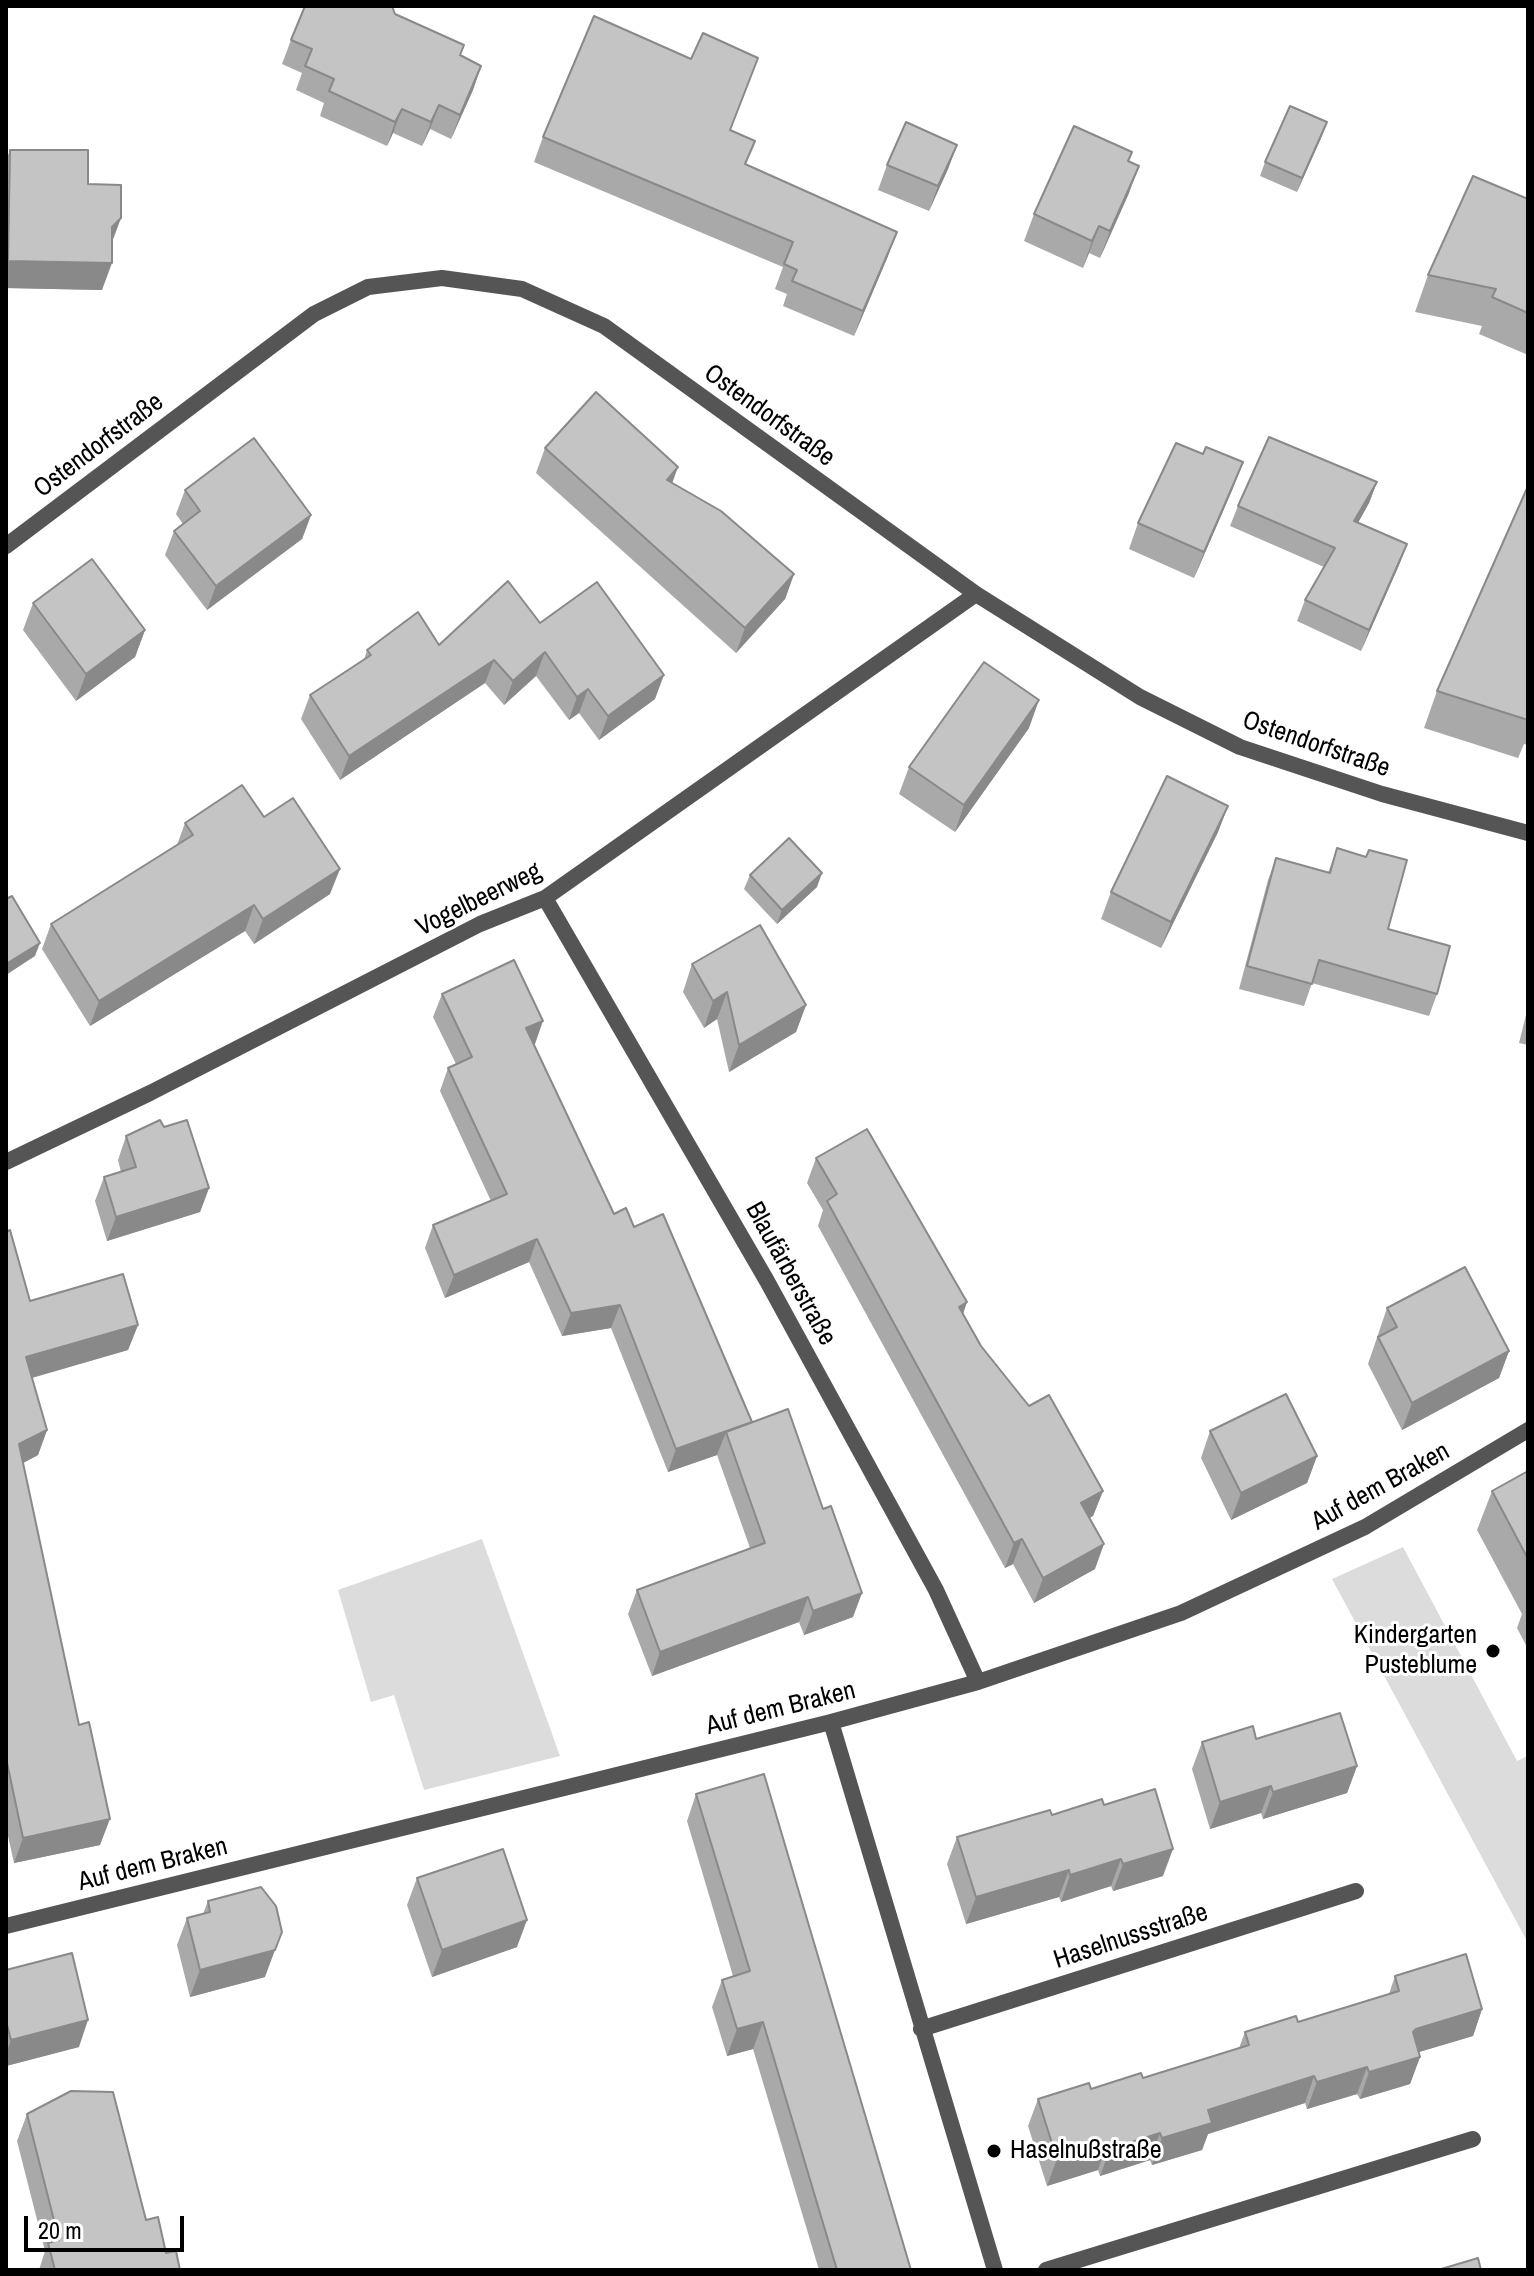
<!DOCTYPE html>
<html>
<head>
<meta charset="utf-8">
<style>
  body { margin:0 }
  #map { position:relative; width:1534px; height:2276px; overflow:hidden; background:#fff; font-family:"Archivo Narrow",sans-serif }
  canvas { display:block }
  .frame { position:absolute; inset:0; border:8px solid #000; pointer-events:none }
  .scale { position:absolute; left:24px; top:2216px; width:160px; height:36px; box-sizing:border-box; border:4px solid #000; border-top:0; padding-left:10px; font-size:24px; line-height:28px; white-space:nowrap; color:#000; -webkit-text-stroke:6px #fff; paint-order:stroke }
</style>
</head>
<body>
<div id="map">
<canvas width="1534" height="2276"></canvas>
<div class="frame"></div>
<div class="scale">20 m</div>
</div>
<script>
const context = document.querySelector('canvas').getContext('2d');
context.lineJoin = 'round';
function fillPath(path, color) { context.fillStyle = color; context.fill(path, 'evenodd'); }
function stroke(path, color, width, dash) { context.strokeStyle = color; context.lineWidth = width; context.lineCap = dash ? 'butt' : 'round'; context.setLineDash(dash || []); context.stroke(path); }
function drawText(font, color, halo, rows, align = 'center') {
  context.font = font + ' "Archivo Narrow",sans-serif'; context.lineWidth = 6; context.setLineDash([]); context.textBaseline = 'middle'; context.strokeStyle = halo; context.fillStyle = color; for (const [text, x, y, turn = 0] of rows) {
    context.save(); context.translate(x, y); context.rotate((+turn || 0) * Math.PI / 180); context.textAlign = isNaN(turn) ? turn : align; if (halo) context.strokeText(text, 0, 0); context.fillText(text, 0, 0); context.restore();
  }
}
const green = new Path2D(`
  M482,1539L560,1756L424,1790L394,1695L371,1702L338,1590Z
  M1403,1547L1517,1761L1528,1756V1943L1332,1579Z`);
const street = new Path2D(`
  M6,546L314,314L368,287L442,278L522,289L604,326L976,594L1140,697L1240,747L1382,794L1528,833
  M545,898L767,1281L936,1590L978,1682
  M6,1162L150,1093L480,924L545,898L976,594
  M831,1722L995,2270
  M6,1926L831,1722L978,1682L1181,1613L1365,1527L1528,1430
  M921,2029L1356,1891
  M1046,2270L1473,2139`);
const wall = new Path2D(`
  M395,14L460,56L481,66L473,90L451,139L430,129L422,146L393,133L387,146L320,116L324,103L296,90L302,73L282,64L291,40Z
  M1327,122L1297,192L1260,176L1265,162Z
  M730,130L746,164L888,256L854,336L783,306L787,294L775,289L783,267L534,162L543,137Z
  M957,145L948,169L929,211L878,190L887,165Z
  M10,150L88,184L112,243L102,290L6,288V161Z
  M1129,161V193L1100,258L1089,253L1083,268L1024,241L1034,214Z
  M1528,199V355L1479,334L1482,326L1415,312L1428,275Z
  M545,448L673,483L794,574L785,599L736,653L536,473Z
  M1377,482L1369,503L1358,523L1407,544L1399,565L1361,651L1297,621L1305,600L1324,567L1230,526L1238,506Z
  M1528,486V745L1524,744L1518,758L1424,728L1437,691Z
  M1233,488L1194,578L1129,549L1138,523Z
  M185,490L311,515L302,539L207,610L165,555L174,531L183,524L176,514Z
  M33,603L145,630L135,657L76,701L23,630Z
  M540,623L655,699L599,740L579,713L569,720L536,676L504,705L485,683L340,780L301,719L310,695L364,660L367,650L439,645Z
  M1029,728L955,832L899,794L909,767Z
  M1228,806L1218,832L1161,948L1101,919L1111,892Z
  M264,817L330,894L254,944L245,931L90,1026L42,949L51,924L177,845L185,823Z
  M1337,848L1388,929L1437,994L1429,1016L1312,983L1304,1006L1239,989L1268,880L1276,858L1328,873Z
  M750,875L817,887L777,924L744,889Z
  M692,964L806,1005L796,1032L729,1072L717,1019L704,1028L683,992Z
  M442,994L535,1044H534L614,1214L634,1227L752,1422L853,1617L804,1635L799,1622L652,1676L628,1614L637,1590L750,1548L717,1455L668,1472L611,1328L562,1336L529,1262L445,1298L425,1248L433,1225L491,1201L440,1091L448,1068L456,1064L433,1017Z
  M1528,1007V1045L1519,1043Z
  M126,1136L209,1188L200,1212L107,1241L95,1201L104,1177L121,1172L118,1160Z
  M816,1158L967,1302L963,1314L981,1346L1029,1406L1103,1491L1093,1516L1089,1518L1095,1569L1034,1603L1013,1564L1005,1568L818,1226L823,1210L807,1183Z
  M6,1232L30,1301L138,1325L128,1350L32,1378L47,1430L38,1455L23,1463L100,1845L14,1863L6,1827Z
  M1387,1308L1509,1351L1499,1378L1402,1430L1368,1364Z
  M1210,1431L1317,1456L1307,1483L1231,1520L1201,1458Z
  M1528,1471V1649L1517,1628L1522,1614L1477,1530L1492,1491Z
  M1202,1742L1357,1766L1347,1793L1263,1819L1261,1813L1210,1829L1192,1769Z
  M696,1794L911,2270H819L753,2049L727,2056L712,2007L722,1980L733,1976L687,1821Z
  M1104,1805L1163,1876L1113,1891L1111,1886L1061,1902L1059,1897L966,1924L947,1864L957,1837L1052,1815Z
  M417,1878L517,1947L432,1977L407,1905Z
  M208,1901L265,1977L190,1997L177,1945L187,1918L203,1914Z
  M6,1970L79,2047L6,2066Z
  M1395,1976L1482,2009L1473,2036L1418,2052L1420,2057L1410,2084L1360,2099L1357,2094L1307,2109L1305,2103L1208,2134L1202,2150L1152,2165L1150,2160L1100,2176L1098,2170L1047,2186L1028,2126L1038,2099L1143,2078L1239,2048L1245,2032L1298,2022L1389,1994Z
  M27,2114L146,2220L166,2253L180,2270H39L45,2251L17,2141Z`);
const shadedWall = new Path2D(`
  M481,66L473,90L451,139L460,115Z
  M439,105L430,129L422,146L431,122Z
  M402,109L393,133L387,146L395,122Z
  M1327,122L1322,136L1297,192L1302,178Z
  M957,145L948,169L929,211L938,186Z
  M1139,166L1129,193L1100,258L1110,231Z
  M121,218L111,245L112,227Z
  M1099,226L1089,253L1083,268L1092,241Z
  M897,232L888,256L854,336L863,311Z
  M8,261L112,263L102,290L6,288V267Z
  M1243,462L1233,488L1194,578L1204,552Z
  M678,467L669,492L667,480Z
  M1377,482L1369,503L1347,542L1354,521Z
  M311,515L302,539L207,610L216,586Z
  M1407,544L1399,565L1361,651L1369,630Z
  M794,574L785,599L736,653L745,628Z
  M145,630L135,657L76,701L86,674Z
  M545,652L536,676L504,705L513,681Z
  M494,660L485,683L340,780L349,756Z
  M664,675L655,699L599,740L608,716Z
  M588,689L579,713L569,720L577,697Z
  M1039,700L1029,728L955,832L964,805Z
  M1228,806L1218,832L1161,948L1171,922Z
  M340,869L330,894L254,944L263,919Z
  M822,873L817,887L777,924L782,910Z
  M254,905L245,931L90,1026L99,1001Z
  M40,943L35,956L6,975V964Z
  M727,992L717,1019L704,1028L713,1001Z
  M806,1005L796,1032L729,1072L739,1045Z
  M543,1021L535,1044L518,1052L526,1028Z
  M209,1188L200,1212L107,1241L116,1217Z
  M537,1239L529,1262L445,1298L454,1275Z
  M967,1302L958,1327L959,1307Z
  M620,1305L611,1328L562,1336L571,1313Z
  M138,1325L128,1350L17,1382L26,1357Z
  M1509,1351L1499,1378L1402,1430L1412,1403Z
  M752,1422L726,1432L717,1455L668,1472L676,1449Z
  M47,1430L38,1455L10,1470L19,1444Z
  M1317,1456L1307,1483L1231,1520L1241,1493Z
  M1103,1491L1093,1516L1072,1528L1081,1503Z
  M1022,1539L1013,1564L1005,1568L1014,1543Z
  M1104,1544L1095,1569L1034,1603L1043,1578Z
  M862,1593L853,1617L804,1635L813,1611Z
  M808,1597L799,1622L652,1676L660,1652Z
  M1357,1766L1347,1793L1263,1819L1273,1792Z
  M1271,1786L1261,1813L1210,1829L1220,1802Z
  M110,1819L100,1845L14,1863L23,1838Z
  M1173,1849L1163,1876L1113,1891L1123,1864Z
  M1121,1859L1111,1886L1061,1902L1070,1875Z
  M1069,1870L1059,1897L966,1924L976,1897Z
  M527,1920L517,1947L432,1977L442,1950Z
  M275,1950L265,1977L190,1997L200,1970Z
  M1482,2009L1473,2036L1406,2056L1413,2032L1416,2029Z
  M88,2020L79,2047L6,2066V2054L11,2040Z
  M763,2022L753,2049L727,2056L737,2029Z
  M1420,2057L1410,2084L1360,2099L1369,2072Z
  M1367,2067L1357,2094L1307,2109L1317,2082Z
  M1314,2076L1305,2103L1208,2134L1202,2150L1152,2165L1162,2138L1208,2110Z
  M1160,2133L1150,2160L1100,2176L1110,2149Z
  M1107,2143L1098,2170L1047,2186L1057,2159Z`);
const building = new Path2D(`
  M305,6H392L395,14L464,45L460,55L481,66L460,115L439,105L431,122L402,109L395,122L329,91L334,79L305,66L312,49L291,40Z
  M594,16L691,59L703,33L758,58L730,130L755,141L745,164L897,232L863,311L792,281L797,270L784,264L793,242L543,137Z
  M1290,106L1327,122L1302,178L1265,162Z
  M906,122L957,145L938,186L887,165Z
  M1074,126L1132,152L1128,161L1139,166L1110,231L1099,226L1092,241L1034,214Z
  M10,150H88V184L121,185V218L112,227V263L8,261Z
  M1473,176L1528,199V313L1492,297L1496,289L1428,275Z
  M596,392L678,467L667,480L721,511L794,574L745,628L545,448Z
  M1269,437L1377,482L1354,521L1407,544L1369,630L1305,600L1335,548L1238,506Z
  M254,438L311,515L216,586L174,531L200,511L185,490Z
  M1176,443L1203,454L1206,447L1243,462L1204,552L1138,523Z
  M1528,486V720L1437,691Z
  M92,559L145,630L86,674L33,603Z
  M508,581L540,623L597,582L664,675L608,716L588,689L577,697L545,652L513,681L494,660L349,756L310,695L371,655L367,650L418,612L439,645Z
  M984,662L1039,700L964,805L909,767Z
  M1167,776L1228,806L1171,922L1111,892Z
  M242,785L264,817L293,798L340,869L263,919L254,905L99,1001L51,924L193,835L185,823Z
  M789,838L822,873L782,910L750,875Z
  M1337,848L1366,857L1369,850L1407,860L1388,929L1450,946L1437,994L1319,960L1312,984L1247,966L1276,858L1330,873Z
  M12,896L40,943L6,964V899Z
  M760,925L806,1005L739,1045L727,992L713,1001L692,964Z
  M514,960L543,1021L526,1028L614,1214L626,1208L634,1227L663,1214L752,1422L676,1449L620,1305L571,1313L537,1239L454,1275L433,1225L507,1194L448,1068L472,1057L442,994Z
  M160,1120L164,1127L187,1120L209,1188L116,1217L104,1177L136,1167L126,1136Z
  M867,1129L967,1302L959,1307L981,1346L1029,1406L1049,1395L1103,1491L1081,1503L1104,1544L1043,1578L1022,1539L1014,1543L827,1201L837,1194L816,1158Z
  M10,1230L30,1301L123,1274L138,1325L26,1357L47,1430L19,1444L79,1725L89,1722L110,1819L23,1838L6,1758V1232Z
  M1465,1267L1509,1351L1412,1403L1378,1337L1397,1327L1387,1308Z
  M1286,1394L1317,1456L1241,1493L1210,1431Z
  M788,1409L823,1509L831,1506L862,1593L813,1611L808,1597L660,1652L637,1590L765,1543L726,1432Z
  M1528,1471V1559L1492,1491Z
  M1340,1713L1357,1766L1273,1792L1271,1786L1220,1802L1202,1742L1253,1726L1256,1739Z
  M764,1774L911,2270H837L763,2022L737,2029L722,1980L750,1971L696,1794Z
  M1155,1789L1173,1849L1123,1864L1121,1859L1070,1875L1069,1870L976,1897L957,1837L1050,1810L1052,1815L1102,1799L1104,1805Z
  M503,1849L527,1920L442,1950L417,1878Z
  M261,1887L276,1906L282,1932L275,1950L200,1970L187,1918L210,1912L208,1901Z
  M72,1953L88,2020L11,2040L6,2021V1970Z
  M1466,1954L1482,2009L1416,2029L1413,2032L1420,2057L1369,2072L1367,2067L1317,2082L1314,2076L1208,2110L1212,2123L1162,2138L1160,2133L1110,2149L1107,2143L1057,2159L1038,2099L1089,2083L1091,2089L1141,2073L1143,2078L1249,2045L1245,2032L1296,2016L1298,2022L1399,1991L1395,1976Z
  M71,2091L113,2092L146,2220L158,2217L166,2253L176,2251L180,2270H55L48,2243L59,2240L27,2114Z
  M1478,2258L1481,2270H1438Z`);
const markers = [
  [1493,1651,8,"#000"],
  [994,2151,8,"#000"]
];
const streetNames = [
  ["Ostendorfstraße",769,416,36],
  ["Ostendorfstraße",99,446,-37],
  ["Ostendorfstraße",1316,745,19],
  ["Vogelbeerweg",479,900,-26],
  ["Blaufärberstraße",790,1274,61],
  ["Auf dem Braken",1381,1487,-29],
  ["Auf dem Braken",781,1709,-14],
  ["Auf dem Braken",153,1865,-14],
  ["Haselnussstraße",1131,1937,-18]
];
const poiNames = [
  ["Kindergarten",1477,1636],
  ["Pusteblume",1477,1666],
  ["Haselnußstraße",1010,2151,"left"]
];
fillPath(green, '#dcdcdc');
stroke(street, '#555', 16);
fillPath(wall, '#a9a9a9');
fillPath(shadedWall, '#898989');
fillPath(building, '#c4c4c4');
stroke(building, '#898989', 2);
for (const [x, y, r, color] of markers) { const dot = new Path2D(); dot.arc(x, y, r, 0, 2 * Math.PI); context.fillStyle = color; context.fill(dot); stroke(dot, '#fff', 3); }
drawText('26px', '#000', '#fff', streetNames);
drawText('26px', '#000', '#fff', poiNames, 'right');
</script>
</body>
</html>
